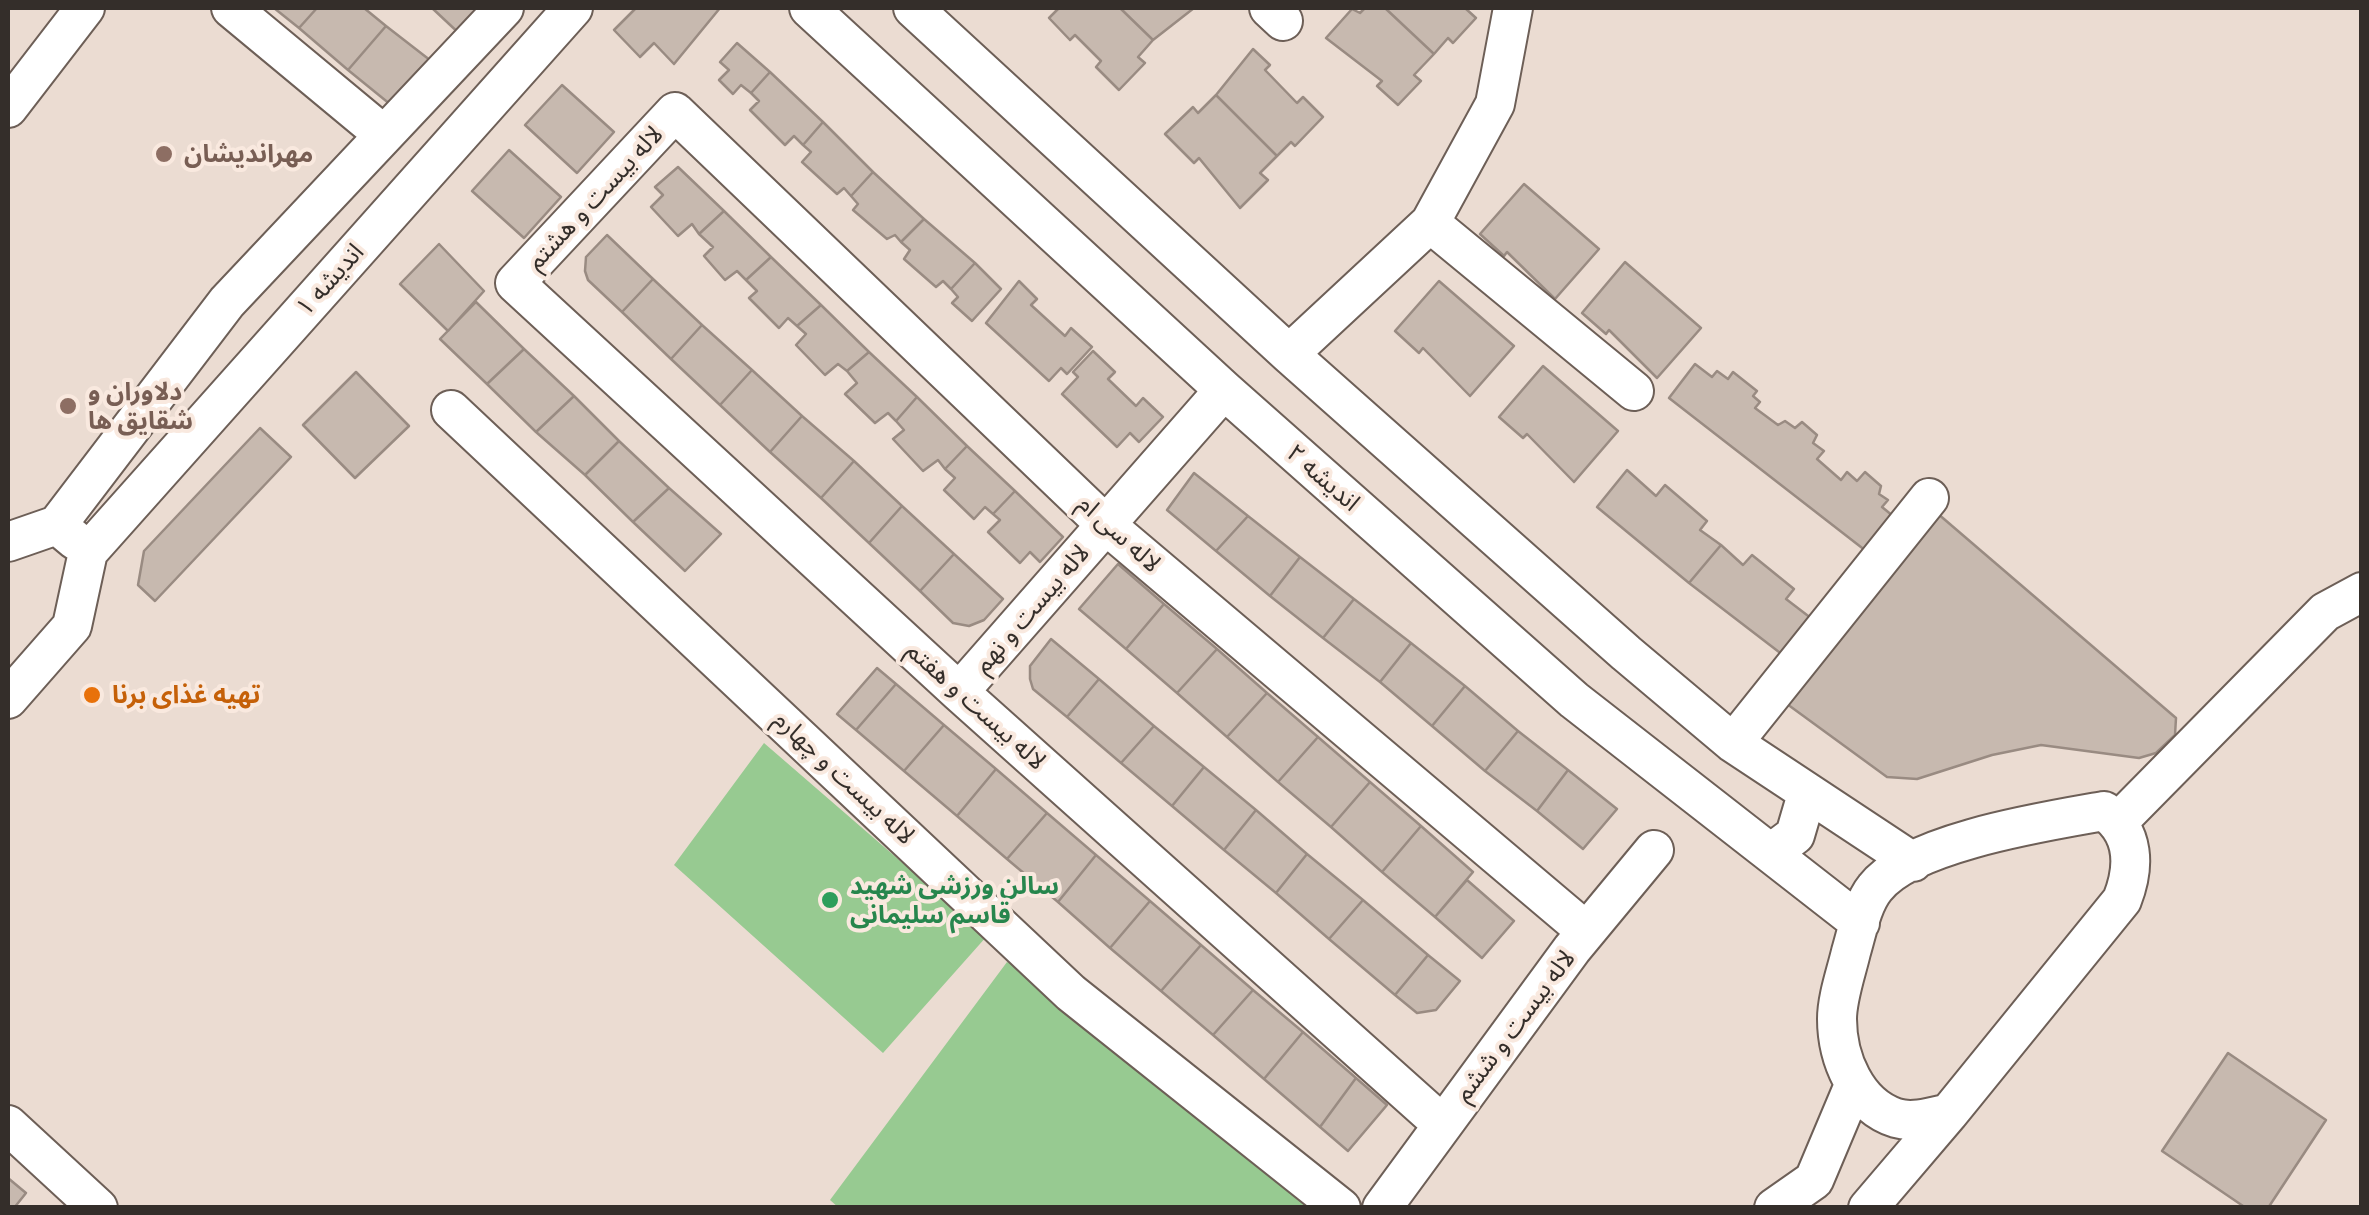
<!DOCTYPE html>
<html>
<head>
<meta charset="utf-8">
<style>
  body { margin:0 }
  #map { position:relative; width:2369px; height:1215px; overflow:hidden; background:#ebdcd2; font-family:"Public Sans",sans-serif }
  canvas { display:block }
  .frame { position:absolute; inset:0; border:10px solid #342e2a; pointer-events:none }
</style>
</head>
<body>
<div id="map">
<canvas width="2369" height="1215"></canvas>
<div class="frame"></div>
</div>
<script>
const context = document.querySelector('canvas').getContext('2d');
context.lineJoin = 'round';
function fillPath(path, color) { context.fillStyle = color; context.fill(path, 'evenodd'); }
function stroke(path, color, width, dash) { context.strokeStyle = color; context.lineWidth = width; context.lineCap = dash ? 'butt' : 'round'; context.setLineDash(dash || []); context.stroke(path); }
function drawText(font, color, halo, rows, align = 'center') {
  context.font = font + ' "Public Sans","Noto Sans Arabic",sans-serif'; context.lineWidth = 8; context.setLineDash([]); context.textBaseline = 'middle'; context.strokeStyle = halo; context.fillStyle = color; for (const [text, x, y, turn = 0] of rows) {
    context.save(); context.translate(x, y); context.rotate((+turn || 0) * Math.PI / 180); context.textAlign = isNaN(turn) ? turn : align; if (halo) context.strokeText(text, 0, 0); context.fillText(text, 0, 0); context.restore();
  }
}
const green = new Path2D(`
  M764,743L987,936L883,1053L674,865Z
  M1007,962L1018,967L1307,1207L839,1208L830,1200Z`);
const building = new Path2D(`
  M274,8H317L299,28Z
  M317,8H364L386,26L348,70L299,28Z
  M432,8H491L463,37Z
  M636,8H720L674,64L654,43L640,57L614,30Z
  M1059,8H1120L1153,40L1138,57L1145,63L1119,90L1096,67L1101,61L1075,35L1070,40L1049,18Z
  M1120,8H1194L1153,40Z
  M1365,8H1385L1434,54L1414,75L1421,81L1398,105L1377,86L1382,81L1326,38L1352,9L1360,13Z
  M1385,8H1465L1476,18L1453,43L1448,38L1434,54Z
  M386,26L435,64L396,109L348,70Z
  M737,43L770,72L751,93L741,85L733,94L719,80L729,70L720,62Z
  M1253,49L1270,65L1265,70L1297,103L1303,97L1323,117L1295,146L1291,142L1277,156L1216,95Z
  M770,72L823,122L803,145L794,136L785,145L750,110L759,101L751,93Z
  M562,85L614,132L577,173L525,125Z
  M1216,95L1277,156L1260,173L1268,180L1240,208L1199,158L1194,163L1165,134L1193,107L1198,113Z
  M823,122L873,172L851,196L844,188L837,194L802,162L811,152L803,145Z
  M509,150L561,197L524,238L472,191Z
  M678,167L724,211L699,234L692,224L678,236L651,207L663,195L655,187Z
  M873,172L924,219L901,242L895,235L887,239L853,210L858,204L851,196Z
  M1524,184L1599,249L1555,299L1507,252L1504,256L1480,234Z
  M724,211L771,257L746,280L737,271L725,280L704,256L713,247L699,234Z
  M924,219L975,263L951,289L943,281L936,287L904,259L910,250L901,242Z
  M607,235L653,279L622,312L588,280L585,271L586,257Z
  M439,244L484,291L448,331L400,284Z
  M771,257L821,305L797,326L788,318L779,328L749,298L757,291L746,280Z
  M1625,262L1701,328L1657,378L1609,330L1606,334L1582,313Z
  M975,263L1001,289L972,321L952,303L958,297L951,289Z
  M653,279L702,325L671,359L622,312Z
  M1019,281L1037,299L1031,305L1065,336L1071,328L1092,347L1067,374L1061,368L1049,381L986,323Z
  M1439,281L1514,346L1470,396L1423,348L1419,353L1395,331Z
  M476,302L524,349L487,384L440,339Z
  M821,305L869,352L847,371L838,364L825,375L796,345L806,334L797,326Z
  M702,325L752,370L720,405L671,359Z
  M524,349L574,396L536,432L487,384Z
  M1093,351L1115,372L1108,379L1136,406L1143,398L1163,417L1139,442L1130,433L1117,447L1062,394L1078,377L1073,372Z
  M869,352L917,397L896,421L888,413L875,423L845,394L857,383L847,371Z
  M1695,364L1712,377L1717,371L1728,379L1733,372L1757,391L1753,396L1760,402L1755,408L1778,425L1785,421L1795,428L1802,422L1817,435L1813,443L1824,451L1817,459L1841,480L1847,472L1857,481L1865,472L1881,486L1879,494L1888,500L1882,507L1893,516L1866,551L1669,398Z
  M1543,366L1618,431L1574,482L1527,434L1523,438L1499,417Z
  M752,370L802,416L770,452L720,405Z
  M356,372L409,426L355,478L303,425Z
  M574,396L619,441L585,475L536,432Z
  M917,397L967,446L945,469L938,460L923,471L893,439L904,430L896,421Z
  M802,416L854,461L821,498L770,452Z
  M260,428L291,457L155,601L138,585L144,551Z
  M619,441L669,488L633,522L585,475Z
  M967,446L1015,491L993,514L985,507L974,519L944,490L955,478L945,469Z
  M854,461L902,506L869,543L821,498Z
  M1627,470L1656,496L1665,485L1707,521L1700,530L1721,545L1689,583L1597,507Z
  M1194,473L1248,516L1216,551L1167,510Z
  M669,488L721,534L685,571L633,522Z
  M1015,491L1063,537L1040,562L1030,552L1020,563L988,532L1000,520L993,514Z
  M902,506L954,554L920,591L869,543Z
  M1937,513L2176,718L2175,735L2156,753L2139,758L2041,745L1992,755L1917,779L1887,777L1787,704Z
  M1248,516L1300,557L1270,596L1216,551Z
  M1721,545L1743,565L1752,555L1794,589L1786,599L1820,625L1792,662L1689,583Z
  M954,554L1003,599L984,620L969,626L953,623L920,591Z
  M1300,557L1354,599L1323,638L1270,596Z
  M1118,564L1164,604L1126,649L1079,609Z
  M1354,599L1411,643L1380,682L1323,638Z
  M1164,604L1217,649L1177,693L1126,649Z
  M1051,639L1099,679L1067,717L1033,689L1030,679V666Z
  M1411,643L1465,686L1432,726L1380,682Z
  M1217,649L1267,693L1227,737L1177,693Z
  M877,668L896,684L856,730L837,714Z
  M1099,679L1154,726L1121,763L1067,717Z
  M896,684L944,725L904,771L856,730Z
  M1465,686L1518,731L1485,771L1432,726Z
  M1267,693L1318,737L1278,782L1227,737Z
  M944,725L996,769L957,816L904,771Z
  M1154,726L1204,767L1172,806L1121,763Z
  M1518,731L1568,770L1537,811L1485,771Z
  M1318,737L1370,782L1331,827L1278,782Z
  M1204,767L1256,810L1224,850L1172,806Z
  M996,769L1047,813L1007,859L957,816Z
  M1568,770L1617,809L1583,849L1537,811Z
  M1370,782L1421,826L1382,872L1331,827Z
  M1256,810L1307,854L1276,893L1224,850Z
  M1047,813L1096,855L1058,902L1007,859Z
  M1421,826L1473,872L1435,917L1382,872Z
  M1307,854L1363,900L1329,939L1276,893Z
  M1096,855L1150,901L1110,948L1058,902Z
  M1467,880L1514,921L1482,958L1435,917Z
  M1363,900L1428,955L1395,995L1329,939Z
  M1150,901L1201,945L1161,991L1110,948Z
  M1201,945L1253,990L1213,1035L1161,991Z
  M1428,955L1460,981L1436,1010L1417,1013L1395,995Z
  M1253,990L1303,1032L1264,1079L1213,1035Z
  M1303,1032L1356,1078L1320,1127L1264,1079Z
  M2228,1053L2326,1120L2268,1208H2246L2162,1151Z
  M1356,1078L1387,1105L1348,1151L1320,1127Z
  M8,1178L26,1193L14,1208H8Z`);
const minor = new Path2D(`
  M231,8L384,135
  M809,8L1224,390L1574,700L1860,923
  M913,8L1289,354L1626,653L1733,743L1913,862
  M1269,8L1283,21
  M8,108L85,8
  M1430,223L1634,391
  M1289,354L1430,223L1495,104L1513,8
  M451,410L1071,993L1341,1208
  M57,525L227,302L504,8
  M8,542L57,525L75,540
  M959,692L1224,390
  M8,699L72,626L88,552L573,8
  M1733,743L1929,498
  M2104,811C2135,832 2135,867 2122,900L1949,1113C1932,1117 1913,1123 1896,1118C1856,1105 1837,1058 1837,1019C1837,998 1846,973 1851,952C1857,932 1862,904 1875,888C1910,842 2048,821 2104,811Z
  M2119,821L2325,612L2362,592
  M1771,853L1795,835L1807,794
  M1442,1124L959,692L515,283L675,112L1106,525L1586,931
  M8,1125L98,1208
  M1382,1208L1572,949L1654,850
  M1774,1208L1814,1180L1854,1085
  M1868,1208L1949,1113`);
const markers = [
  [164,154,10,"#8d6e63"],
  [68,406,10,"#8d6e63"],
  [92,695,10,"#e8710a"],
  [830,900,10,"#2e9e5b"]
];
const educationNames = [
  ["مهراندیشان",184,154],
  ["دلاوران و",88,392],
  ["شقایق ها",88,421]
];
const streetNames = [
  ["لاله بیست و هشتم",595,198,-47],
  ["اندیشه ۱",330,280,-48],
  ["اندیشه ۲",1323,478,41],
  ["لاله سی ام",1119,534,42],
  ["لاله بیست و نهم",1032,609,-49],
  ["لاله بیست و هفتم",976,706,42],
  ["لاله بیست و چهارم",844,778,43],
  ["لاله بیست و ششم",1515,1026,-53]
];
const foodNames = [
  ["تهیه غذای برنا",112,695]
];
const leisureNames = [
  ["سالن ورزشی شهید",850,886],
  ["قاسم سلیمانی",850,915]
];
fillPath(green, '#97ca91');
fillPath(building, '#c7b9af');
stroke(building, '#998b82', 2.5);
stroke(minor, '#6d5f57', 42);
stroke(minor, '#fff', 38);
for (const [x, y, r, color] of markers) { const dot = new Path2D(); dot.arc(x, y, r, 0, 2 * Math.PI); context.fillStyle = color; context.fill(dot); stroke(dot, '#f9e9df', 4); }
drawText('bold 25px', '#785e54', '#f9e9df', educationNames, 'left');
drawText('25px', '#342e2a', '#f9e9df', streetNames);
drawText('bold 25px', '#c56008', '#f9e9df', foodNames, 'left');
drawText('bold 25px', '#27864d', '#f9e9df', leisureNames, 'left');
</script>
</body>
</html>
